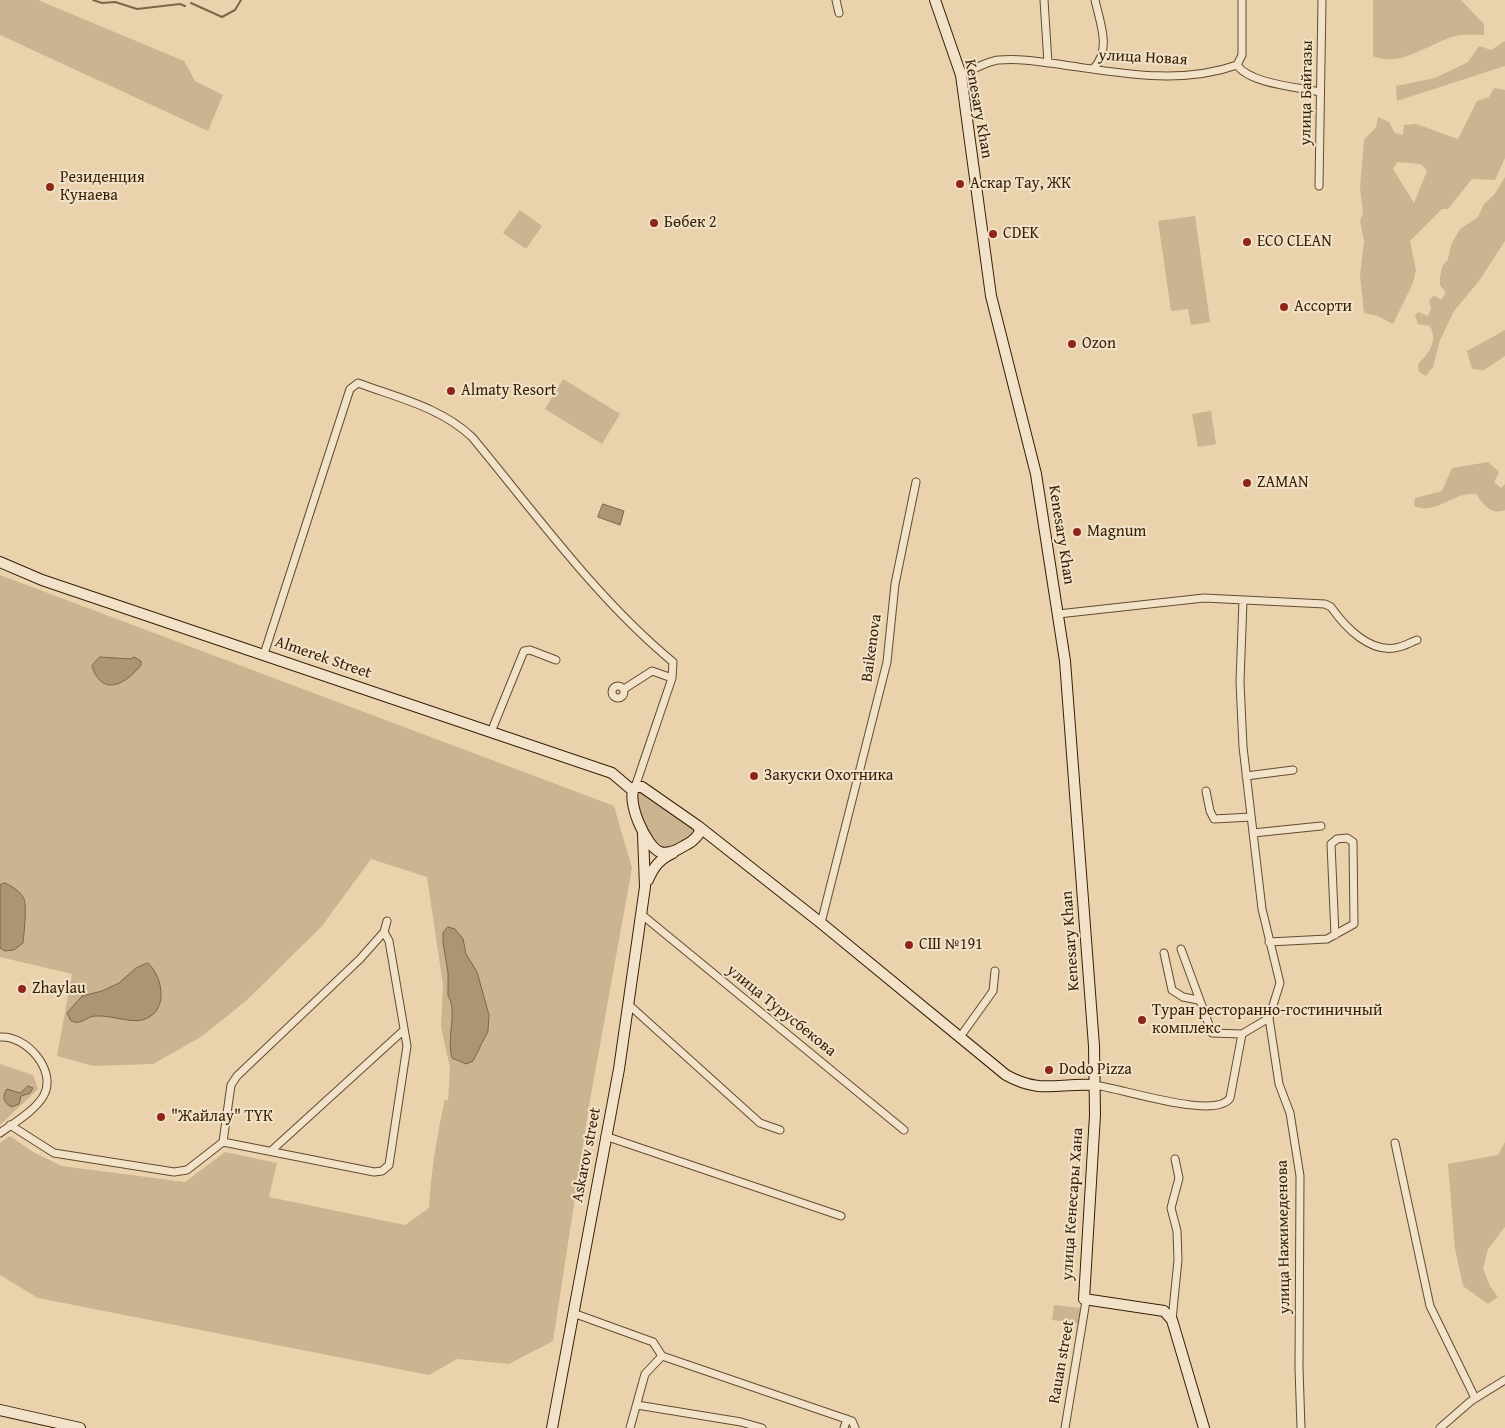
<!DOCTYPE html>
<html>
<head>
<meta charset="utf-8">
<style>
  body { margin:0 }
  canvas { display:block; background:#ead2ac }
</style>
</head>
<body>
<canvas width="1505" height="1428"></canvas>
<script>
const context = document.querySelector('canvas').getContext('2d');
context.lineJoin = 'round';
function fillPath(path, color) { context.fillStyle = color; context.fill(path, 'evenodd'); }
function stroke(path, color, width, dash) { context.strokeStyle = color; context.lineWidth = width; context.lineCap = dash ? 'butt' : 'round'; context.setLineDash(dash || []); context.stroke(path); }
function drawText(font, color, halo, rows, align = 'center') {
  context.font = font + ' "Gentium Book Plus",serif'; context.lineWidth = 4; context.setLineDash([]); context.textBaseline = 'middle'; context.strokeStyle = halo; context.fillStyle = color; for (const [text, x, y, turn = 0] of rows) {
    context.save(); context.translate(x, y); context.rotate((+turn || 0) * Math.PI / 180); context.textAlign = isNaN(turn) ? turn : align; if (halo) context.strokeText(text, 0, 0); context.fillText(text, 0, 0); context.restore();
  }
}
const green = new Path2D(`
  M0,0H38L184,61L195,81L223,95L208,131L0,35Z
  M1373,0H1461L1484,24V35C1474,35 1461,34 1452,37C1427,45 1399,68 1373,56Z
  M1505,41V66L1397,101L1396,86L1435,78L1468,62L1479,46L1491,50Z
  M1494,88L1505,90V158L1495,180L1472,179L1448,209H1442L1410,241L1416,270L1413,283L1393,324L1378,316L1364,313L1360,275L1364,241L1360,221L1363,212L1360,188L1364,140L1376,127L1378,117L1389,122L1395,133L1403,135L1404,125L1416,124L1458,139L1477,101L1489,97ZM1397,162L1421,164L1427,171L1414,203L1393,169Z
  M1505,177V241L1479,281L1454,311L1440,340L1433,367L1426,376L1419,372L1418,364C1429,353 1438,342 1430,326L1418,324L1415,316L1418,312L1428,316L1431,309L1429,301L1434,295L1441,300L1446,293L1440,285V277L1442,267L1448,259L1451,245L1460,229L1478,217L1484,204L1494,195Z
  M520,210L542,226L526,249L503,233Z
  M1195,216L1210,322L1191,325L1188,309L1171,311L1158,221Z
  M1505,330V356L1484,370L1472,369L1467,351Z
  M563,379L620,414L602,444L545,409Z
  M1211,411L1216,444L1198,447L1192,414Z
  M1488,462L1499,472L1494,482L1501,488L1505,484V510C1491,516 1483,504 1476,494C1454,491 1436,516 1414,506L1415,498L1442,491L1452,468Z
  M0,575L614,806L632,868L590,1100L553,1341L509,1364L457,1359L429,1375L38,1298L0,1275V1143L10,1136L33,1152L62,1166L185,1182L225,1152L277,1163L269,1197L405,1225L429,1208C431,1171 437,1135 445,1099L448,1101L450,1068L441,1027L443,985L427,877L371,859L322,926L247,1000L201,1037L153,1064L93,1066L57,1056L72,974L0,957Z
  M641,790L694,828L692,838L672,849L660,848L646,832L635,797Z
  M0,1064L33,1075L38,1089L0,1125Z
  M1505,1142V1227L1488,1249L1483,1269L1490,1286L1498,1297L1488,1304L1463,1286L1455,1249L1448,1164L1498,1155Z
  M1054,1305L1081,1308L1079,1324L1052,1320Z`);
const water = new Path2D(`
  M603,504L624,511L620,525L598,517Z
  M100,657L130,659L134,657L141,661V665C126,684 102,698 92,666Z
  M5,883C12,886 21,892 24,899C27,907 24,933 23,943L14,950L5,951L0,948V885Z
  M448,927L455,929L463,939L466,954L477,972L489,1015L488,1031L473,1061L466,1064L452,1058C446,1038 458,1010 448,996V973L443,942V933Z
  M148,963C164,978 169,1013 142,1020C130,1023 110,1015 96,1016C86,1016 82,1026 71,1021L67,1013L82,996L102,991L119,983L136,968Z
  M28,1086L33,1088L30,1093L21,1096L19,1104L12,1107C3,1103 2,1096 7,1089L20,1093Z`);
const stream = new Path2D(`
  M93,0L102,3L115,2L137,9L180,4L185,6
  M191,3L222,17L235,10L241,0`);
const street = new Path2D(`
  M836,0L839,13
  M1044,0L1048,63
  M1237,65L1242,55V0
  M1093,69C1112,50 1100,23 1095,0
  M961,75C972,70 987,61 999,60C1021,58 1042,62 1064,65C1120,73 1181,85 1237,65C1250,84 1298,87 1320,92
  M1319,186L1322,0
  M1058,614L1204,598L1325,604L1331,607C1345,627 1371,655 1399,647C1405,646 1411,642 1417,640
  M264,654L350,389L358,383C398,398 440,407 472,437C536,514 596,598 673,662L672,678L635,787
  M612 692a6 6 0 1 1 12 0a6 6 0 1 1-12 0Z
  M624,689L652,671L672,678
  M491,732L524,651L530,650L556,660
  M1246,776L1293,770
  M1206,791L1210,811L1214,819L1251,817
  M1253,833L1321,826
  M641,914L904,1130
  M821,923L887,662L895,584L916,482
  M1269,942L1327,939L1354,924L1353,842L1347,838L1337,839L1331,844L1335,935
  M1181,949L1212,1033L1242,1034
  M1164,953L1172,990L1183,997L1198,1000
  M628,1004L760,1123L780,1130
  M1269,1018L1279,1084L1290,1113L1300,1176L1299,1368L1301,1428
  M0,1037C26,1035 57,1070 44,1095C36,1110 14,1123 0,1133
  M960,1037L993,991L995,971
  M1093,1085C1119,1087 1215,1121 1230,1098L1242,1034L1269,1018L1280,983L1262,909L1243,747L1240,682L1243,600
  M10,1125L54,1153L174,1172L187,1170L223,1142L374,1172L382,1171L389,1165L407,1046L389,941L384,932L387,921
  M605,1136L841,1216
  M223,1142L231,1085L237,1076L360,959L384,932
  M1395,1143L1430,1306L1475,1398
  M271,1151L404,1030
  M573,1313L653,1342L662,1356L852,1421L855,1428
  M1172,1320L1178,1260L1177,1231L1171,1208L1179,1178L1175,1159
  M637,1405L741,1422L762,1428
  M630,1428L645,1374L662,1356
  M844,1428L847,1419
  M1065,1428L1086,1301
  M1440,1428L1471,1401L1505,1380`);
const secondary = new Path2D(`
  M935,0L961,75L991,296L1036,474L1065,661L1094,1046L1095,1115L1084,1299L1164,1311L1172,1320L1204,1428
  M0,562L42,580L612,773L632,790
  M635,787H642L698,826L700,832C695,840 690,843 682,847C676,851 668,854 660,852C646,847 625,799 635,787Z
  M698,826L821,923L1006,1075C1040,1094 1057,1083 1093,1085
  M648,880C654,866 660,859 673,853
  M0,1410L80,1428
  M552,1428L619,1069L645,887L643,834`);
const markers = [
  [960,184,5,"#8f2418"],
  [50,187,5,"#8f2418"],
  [654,223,5,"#8f2418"],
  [993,234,5,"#8f2418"],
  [1247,242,5,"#8f2418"],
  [1284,307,5,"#8f2418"],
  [1072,344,5,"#8f2418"],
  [451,391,5,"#8f2418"],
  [1247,483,5,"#8f2418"],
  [1077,532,5,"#8f2418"],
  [754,776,5,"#8f2418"],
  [909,945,5,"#8f2418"],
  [22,989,5,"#8f2418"],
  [1142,1020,5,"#8f2418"],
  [1049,1070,5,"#8f2418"],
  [161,1117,5,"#8f2418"]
];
const streetNames = [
  ["улица Новая",1143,58,3],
  ["улица Байгазы",1307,93,-89],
  ["Kenesary Khan",978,109,80],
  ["Kenesary Khan",1061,535,81],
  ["Baikenova",872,648,-82],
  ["Almerek Street",323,658,19],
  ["Kenesary Khan",1071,941,-94],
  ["улица Турусбекова",781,1011,39],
  ["Askarov street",587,1155,-79],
  ["улица Кенесары Хана",1073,1204,-86],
  ["улица Нажимеденова",1284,1237,-91],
  ["Rauan street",1062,1362,-80]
];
const poiNames = [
  ["Резиденция",60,178],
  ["Кунаева",60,196],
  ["Аскар Тау, ЖК",970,184],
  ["Бөбек 2",664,223],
  ["CDEK",1003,234],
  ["ECO CLEAN",1257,242],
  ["Ассорти",1294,307],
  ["Ozon",1082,344],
  ["Almaty Resort",461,391],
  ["ZAMAN",1257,483],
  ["Magnum",1087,532],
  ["Закуски Охотника",764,776],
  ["СШ №191",919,945],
  ["Zhaylau",32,989],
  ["Туран ресторанно-гостиничный",1152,1011],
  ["комплекс",1152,1029],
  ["Dodo Pizza",1059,1070],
  ["\"Жайлау\" ТҮК",171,1117]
];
fillPath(green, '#cbb490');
fillPath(water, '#ad9574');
stroke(water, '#7d6648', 1);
stroke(stream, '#7d6648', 2);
stroke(street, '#634c30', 9);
stroke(secondary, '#361f06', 12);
stroke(street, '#f1e2c9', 7);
stroke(secondary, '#f1e2c9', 10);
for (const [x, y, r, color] of markers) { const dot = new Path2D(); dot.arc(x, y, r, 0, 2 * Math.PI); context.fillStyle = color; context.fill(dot); stroke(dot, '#f1e2c9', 2); }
drawText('16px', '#361f06', '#f1e2c9', streetNames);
drawText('16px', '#361f06', '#f1e2c9', poiNames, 'left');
</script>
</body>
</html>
